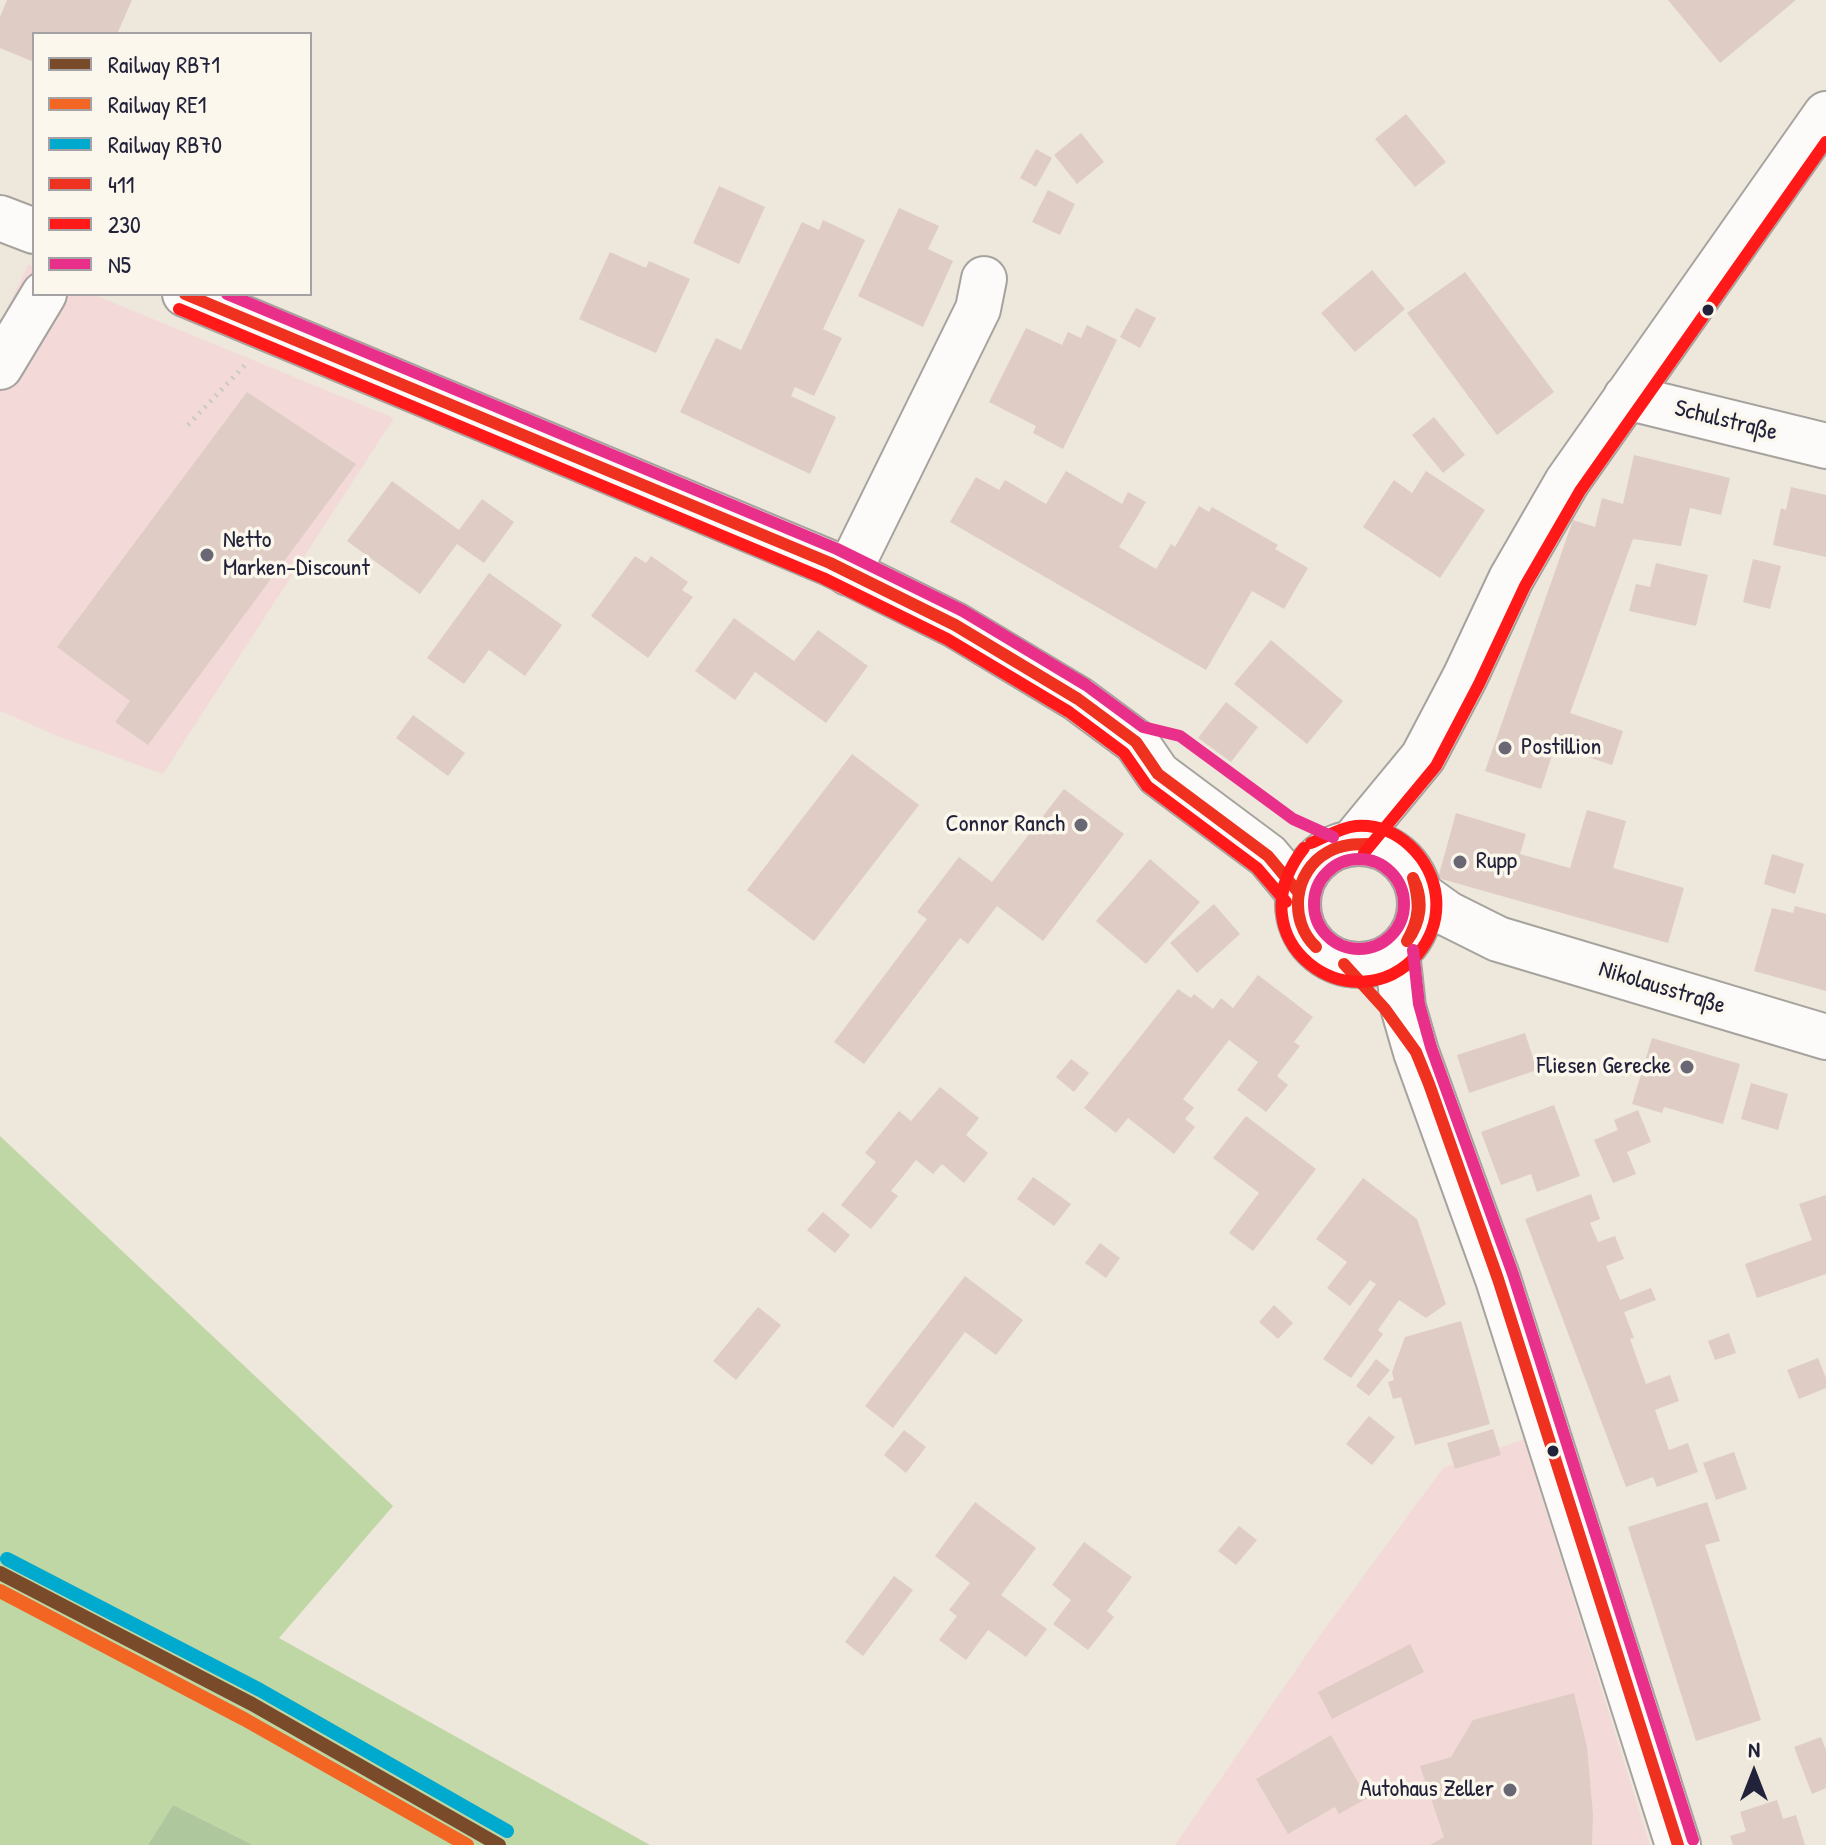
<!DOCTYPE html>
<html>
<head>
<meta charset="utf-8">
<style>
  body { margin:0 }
  #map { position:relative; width:1826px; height:1845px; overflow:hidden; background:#eee7db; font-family:"Patrick Hand",sans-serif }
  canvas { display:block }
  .legend { position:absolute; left:32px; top:32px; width:280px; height:264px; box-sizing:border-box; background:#fbf7ec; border:2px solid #a4a2a5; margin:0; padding:10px 14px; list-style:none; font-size:24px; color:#22223b }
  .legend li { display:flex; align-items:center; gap:16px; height:40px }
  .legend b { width:40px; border:2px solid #a4a2a5 }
  .north { position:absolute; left:1714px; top:1733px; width:80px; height:80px; -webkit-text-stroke:6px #fbf7ec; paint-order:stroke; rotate:0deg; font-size:22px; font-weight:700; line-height:32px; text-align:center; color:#22223b }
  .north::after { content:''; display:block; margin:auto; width:28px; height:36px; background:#22223b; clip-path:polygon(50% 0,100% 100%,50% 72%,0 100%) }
</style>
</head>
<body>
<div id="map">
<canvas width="1826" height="1845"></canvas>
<ul class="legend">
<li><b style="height:10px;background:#7a4b2a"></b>Railway RB71</li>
<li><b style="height:10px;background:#f26522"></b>Railway RE1</li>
<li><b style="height:10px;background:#00a9ce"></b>Railway RB70</li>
<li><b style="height:10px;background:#ef3120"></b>411</li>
<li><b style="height:10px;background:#ff1919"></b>230</li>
<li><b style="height:10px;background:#e8308a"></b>N5</li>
</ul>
<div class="north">N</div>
</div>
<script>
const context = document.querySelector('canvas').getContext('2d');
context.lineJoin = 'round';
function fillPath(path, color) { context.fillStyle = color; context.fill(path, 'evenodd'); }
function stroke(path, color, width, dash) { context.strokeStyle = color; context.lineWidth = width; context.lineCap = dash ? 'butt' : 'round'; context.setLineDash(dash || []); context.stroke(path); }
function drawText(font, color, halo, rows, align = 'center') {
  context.font = font + ' "Patrick Hand",sans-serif'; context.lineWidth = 7; context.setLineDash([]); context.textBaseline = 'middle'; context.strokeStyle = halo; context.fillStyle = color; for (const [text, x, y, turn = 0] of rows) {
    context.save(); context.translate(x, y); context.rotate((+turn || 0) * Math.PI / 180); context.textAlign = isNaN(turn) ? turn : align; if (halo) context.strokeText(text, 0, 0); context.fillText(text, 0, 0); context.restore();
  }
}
const built = new Path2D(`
  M28,265L34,267V294H92L394,418L163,774L60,737L0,711V323Z
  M1524,1439L1650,1845H1175L1318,1638L1443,1468Z`);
const green = new Path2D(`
  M0,1136L393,1506L279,1638L650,1845H253L173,1805L148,1845H0Z`);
const forest = new Path2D(`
  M173,1805L253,1845H148Z`);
const building = new Path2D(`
  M7,0H132L117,34H34V62L0,48V17Z
  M1668,0H1796L1720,63Z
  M1406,114L1446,162L1415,187L1375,139Z
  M1081,133L1104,162L1077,184L1054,155Z
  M1036,149L1052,158L1036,187L1020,178Z
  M719,186L765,207L739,264L693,243Z
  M1048,190L1075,204L1060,235L1032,222Z
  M899,208L939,226L928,249L953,261L923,327L858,296Z
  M823,220L865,240L823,329L842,338L814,396L795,387L791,396L836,417L810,474L680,412L716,338L741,350L802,222L819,230Z
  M610,252L646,268L649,261L690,279L656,353L579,319Z
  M1372,270L1405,309L1355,352L1321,313Z
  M1465,272L1554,392L1497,435L1407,313Z
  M1136,308L1156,318L1140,348L1120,337Z
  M1087,325L1117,340L1063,449L1033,433L1036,426L989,402L1026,328L1062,345L1068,332L1081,338Z
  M247,392L356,464L148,745L115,722L130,701L57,647Z
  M1434,417L1465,455L1443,473L1412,435Z
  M1634,455L1730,478L1721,515L1690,508L1681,546L1633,539L1570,713L1623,731L1612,765L1555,746L1541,789L1485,771L1573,520L1595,527L1602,498L1623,504Z
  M1066,471L1122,504L1128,492L1146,502L1119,547L1156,569L1171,544L1175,547L1199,506L1209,512L1212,507L1278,545L1275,549L1308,568L1284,609L1252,591L1206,670L950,522L976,477L999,490L1005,480L1046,504Z
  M1426,471L1485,510L1440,578L1363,527L1394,480L1412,493Z
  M392,481L459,530L482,499L514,522L484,563L457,544L420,594L347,541Z
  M1791,487L1826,495V557L1773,545L1781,508L1786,510Z
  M635,556L646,563L651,556L688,582L682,590L693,597L648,658L591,616Z
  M1753,559L1781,566L1770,609L1743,602Z
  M1656,563L1708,575L1696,626L1629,611L1636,584L1650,587Z
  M489,573L562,625L525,676L489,650L464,684L427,658Z
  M734,618L794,661L818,630L868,666L826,723L755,672L735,700L695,671Z
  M1271,640L1343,701L1307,744L1234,684Z
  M1226,702L1258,727L1231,762L1198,738Z
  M413,715L465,753L448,776L396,738Z
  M852,754L919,805L814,941L747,890Z
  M1064,789L1124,834L1043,941L997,906L968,944L960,938L864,1064L834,1042L927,919L917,912L959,857L992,882Z
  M1587,810L1626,821L1613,868L1684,888L1668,943L1438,878L1456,813L1526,834L1520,854L1570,868Z
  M1772,854L1804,864L1795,894L1764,884Z
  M1150,859L1200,902L1146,964L1096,921Z
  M1214,904L1240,934L1197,973L1170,943Z
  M1795,906L1826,914V991L1754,971L1772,908L1793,913Z
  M1258,975L1313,1017L1294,1042L1300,1046L1277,1076L1288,1085L1266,1112L1237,1090L1258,1062L1229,1040L1183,1099L1194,1108L1185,1119L1195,1127L1174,1154L1128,1118L1116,1133L1084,1108L1178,989L1191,998L1194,994L1213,1009L1221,998L1233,1008Z
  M1525,1033L1537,1070L1469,1093L1457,1055Z
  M1652,1038L1740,1064L1723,1124L1664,1107L1662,1113L1632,1104Z
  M1071,1059L1089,1073L1074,1092L1056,1077Z
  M1751,1083L1788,1094L1778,1130L1741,1119Z
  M940,1087L979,1118L966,1135L988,1153L964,1183L942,1164L933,1174L916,1160L891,1191L898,1196L871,1229L841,1205L876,1162L865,1153L899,1111L911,1121Z
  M1554,1105L1580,1176L1537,1192L1531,1174L1501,1185L1481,1132Z
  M1638,1110L1651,1142L1627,1152L1636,1174L1613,1183L1594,1140L1618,1130L1614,1120Z
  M1246,1116L1316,1169L1253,1251L1229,1233L1259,1193L1213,1158Z
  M1033,1177L1071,1204L1054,1226L1017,1199Z
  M1363,1178L1417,1219L1446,1304L1426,1318L1399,1300L1378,1330L1383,1334L1351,1378L1323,1359L1376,1284L1370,1280L1350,1306L1327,1288L1347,1262L1316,1239Z
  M1591,1194L1600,1219L1590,1223L1598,1242L1615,1236L1624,1259L1606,1266L1620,1300L1651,1288L1656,1300L1624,1312L1634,1338L1630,1339L1646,1384L1670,1375L1679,1401L1655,1410L1669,1450L1688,1443L1698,1472L1657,1487L1653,1477L1626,1487L1525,1219Z
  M1826,1195V1274L1757,1298L1745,1264L1812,1240L1799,1204Z
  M823,1212L850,1235L835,1253L807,1230Z
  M1100,1243L1120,1258L1106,1278L1085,1263Z
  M965,1276L1023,1320L996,1355L965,1332L893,1428L865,1406Z
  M1274,1305L1293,1323L1278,1339L1259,1322Z
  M758,1307L781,1325L736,1380L713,1361Z
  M1461,1321L1490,1424L1415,1445L1401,1397L1393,1399L1388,1382L1394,1380L1392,1372L1405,1337Z
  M1729,1333L1736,1353L1715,1360L1708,1341Z
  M1818,1358L1826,1378V1388L1799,1399L1787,1370Z
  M1376,1359L1390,1370L1369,1396L1356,1386Z
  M1369,1416L1395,1437L1372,1465L1346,1444Z
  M1493,1429L1501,1455L1455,1469L1447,1443Z
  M904,1430L926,1447L906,1473L884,1455Z
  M1734,1452L1747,1489L1716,1500L1703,1463Z
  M975,1502L1036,1548L1001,1595L1047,1629L1026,1657L988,1630L966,1660L939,1640L957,1616L949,1610L970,1583L935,1556Z
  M1707,1502L1720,1541L1705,1545L1761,1720L1696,1741L1628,1527Z
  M1239,1526L1257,1540L1236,1565L1218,1551Z
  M1084,1542L1132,1577L1107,1611L1114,1617L1088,1650L1053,1624L1071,1600L1052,1585Z
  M894,1576L913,1590L863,1656L845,1642Z
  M1410,1644L1424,1672L1332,1719L1318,1692Z
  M1574,1693L1587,1747L1593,1814L1592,1845H1430L1444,1837L1420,1766L1451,1757L1473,1720Z
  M1331,1735L1367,1798L1339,1814L1335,1807L1288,1834L1256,1779Z
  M1821,1737L1826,1750V1788L1812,1794L1794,1747Z
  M1777,1800L1783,1819L1796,1815L1805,1845H1733L1730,1836L1746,1831L1740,1812Z`);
const path = new Path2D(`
  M188,425L245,365`);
const minor = new Path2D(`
  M0,218L34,231
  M185,294L830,563L955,625L1078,699L1136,742L1158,774L1268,856L1298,892
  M0,367L44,294
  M1626,397L1826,446
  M848,573L978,309L984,279
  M1298 904a61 61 0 1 1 122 0a61 61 0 1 1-122 0Z
  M1352,843L1423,757L1465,677L1511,579L1567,482L1826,114
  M1420,894L1448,914L1498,939L1826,1037
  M1397,952L1403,1007L1416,1052L1498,1279L1678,1845`);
const bus1 = new Path2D(`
  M185,294L830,563L955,625L1078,699L1136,742L1158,774L1268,856L1298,892
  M1407,941C1420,919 1420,902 1413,878
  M1407,941C1421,922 1424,900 1413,878
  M1316,947C1288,921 1293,871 1328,852C1342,844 1356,844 1371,844
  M1344,964L1385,1009L1416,1052L1429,1084L1498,1279L1678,1845`);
const bus2 = new Path2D(`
  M179,309L823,578L947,639L1069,712L1124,753L1147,786L1257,868L1286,902
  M1304,848C1231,941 1353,1028 1418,954C1432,937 1438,918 1436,897C1432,858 1397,823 1356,826C1339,828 1326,837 1311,843
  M1364,853L1436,766L1479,684L1525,586L1580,491L1826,142`);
const bus3 = new Path2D(`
  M227,294L837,549L963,611L1086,685L1143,727L1180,736L1293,819L1333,837
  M1314 904a45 45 0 1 1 90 0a45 45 0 1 1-90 0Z
  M1413,950L1419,1004L1431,1047L1513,1274L1693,1840`);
const rail1 = new Path2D(`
  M0,1573L252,1704L499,1845`);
const rail2 = new Path2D(`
  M0,1591L244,1719L467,1845`);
const rail3 = new Path2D(`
  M7,1559L260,1690L507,1831`);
const markers = [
  [1708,310,7,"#22223b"],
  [207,555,8,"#696773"],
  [1505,748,8,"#696773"],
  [1081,825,8,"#696773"],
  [1460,862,8,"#696773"],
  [1687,1067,8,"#696773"],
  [1553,1451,7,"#22223b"],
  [1510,1790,8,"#696773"]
];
const streetNames = [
  ["Schulstraße",1726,421,14],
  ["Nikolausstraße",1662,988,17]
];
const poiNames = [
  ["Netto",223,541],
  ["Marken-Discount",223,569],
  ["Postillion",1521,748],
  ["Connor Ranch",1065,825,"right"],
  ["Rupp",1476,862],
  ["Fliesen Gerecke",1671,1067,"right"],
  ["Autohaus Zeller",1494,1790,"right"]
];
fillPath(built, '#f3dad8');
fillPath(green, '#bfd6a5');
fillPath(forest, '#aec79c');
fillPath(building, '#dfcdc5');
stroke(minor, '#a6a39e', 48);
stroke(path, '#cac9c8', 5, [2, 6]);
stroke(minor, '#fcfbfa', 44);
stroke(bus1, '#ef3120', 12);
stroke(bus2, '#ff1919', 12);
stroke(bus3, '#e8308a', 12);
stroke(rail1, '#7a4b2a', 14);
stroke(rail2, '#f26522', 14);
stroke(rail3, '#00a9ce', 14);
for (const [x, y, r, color] of markers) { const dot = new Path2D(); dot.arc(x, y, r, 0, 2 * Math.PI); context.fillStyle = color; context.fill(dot); stroke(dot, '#fbf7ec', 3); }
drawText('24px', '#22223b', '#fbf7ec', streetNames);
drawText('24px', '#22223b', '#fbf7ec', poiNames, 'left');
</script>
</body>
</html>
